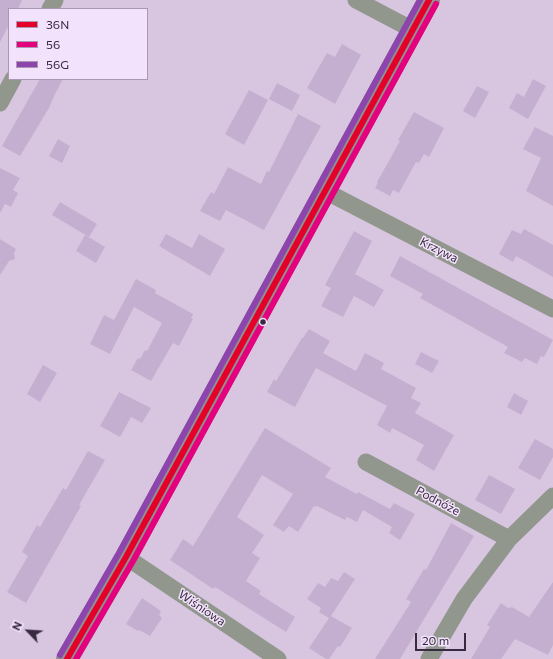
<!DOCTYPE html>
<html>
<head>
<meta charset="utf-8">
<style>
  body { margin:0 }
  #map { position:relative; width:553px; height:659px; overflow:hidden; background:#d8c6e1; font-family:Commissioner,sans-serif }
  canvas { display:block }
  .legend { position:absolute; left:8px; top:8px; width:140px; height:72px; box-sizing:border-box; background:#f3e2fc; border:1px solid #a899b0; margin:0; padding:5px 7px; list-style:none; font-size:12px; color:#382b3f }
  .legend li { display:flex; align-items:center; gap:8px; height:20px }
  .legend b { width:20px; border:1px solid #a899b0 }
  .north { position:absolute; left:8px; top:611px; width:40px; height:40px; -webkit-text-stroke:3px #f3e2fc; paint-order:stroke; rotate:295deg; font-size:11px; font-weight:700; line-height:16px; text-align:center; color:#382b3f }
  .north::after { content:''; display:block; margin:auto; width:14px; height:18px; background:#382b3f; clip-path:polygon(50% 0,100% 100%,50% 72%,0 100%) }
  .scale { position:absolute; left:415px; top:633px; width:51px; height:18px; box-sizing:border-box; border:2px solid #382b3f; border-top:0; padding-left:5px; font-size:12px; line-height:14px; white-space:nowrap; color:#382b3f; -webkit-text-stroke:3px #f3e2fc; paint-order:stroke }
</style>
</head>
<body>
<div id="map">
<canvas width="553" height="659"></canvas>
<ul class="legend">
<li><b style="height:5px;background:#e4002b"></b>36N</li>
<li><b style="height:5px;background:#e5007d"></b>56</li>
<li><b style="height:5px;background:#8e44ad"></b>56G</li>
</ul>
<div class="north">N</div>
<div class="scale">20 m</div>
</div>
<script>
const context = document.querySelector('canvas').getContext('2d');
context.lineJoin = 'round';
function fillPath(path, color) { context.fillStyle = color; context.fill(path, 'evenodd'); }
function stroke(path, color, width, dash) { context.strokeStyle = color; context.lineWidth = width; context.lineCap = dash ? 'butt' : 'round'; context.setLineDash(dash || []); context.stroke(path); }
function drawText(font, color, halo, rows, align = 'center') {
  context.font = font + ' Commissioner,sans-serif'; context.lineWidth = 3; context.setLineDash([]); context.textBaseline = 'middle'; context.strokeStyle = halo; context.fillStyle = color; for (const [text, x, y, turn = 0] of rows) {
    context.save(); context.translate(x, y); context.rotate((+turn || 0) * Math.PI / 180); context.textAlign = isNaN(turn) ? turn : align; if (halo) context.strokeText(text, 0, 0); context.fillText(text, 0, 0); context.restore();
  }
}
const building = new Path2D(`
  M0,0H22L18,9H9V25L0,42Z
  M342,44L361,55L335,104L307,88L327,53L335,57Z
  M40,79H63L54,96L49,108L20,156L2,146Z
  M533,79L546,86L528,119L509,108L517,93L524,97Z
  M277,83L300,95L292,111L269,99Z
  M477,86L489,92L475,118L463,111Z
  M249,90L268,100L244,145L225,134Z
  M414,112L444,128L429,157L424,154L419,163L416,162L399,193L393,190L390,196L375,188L378,183L377,182L400,141L398,140Z
  M298,114L321,126L264,230L226,210L220,221L200,211L211,192L214,194L228,167L261,184L267,171L269,172Z
  M535,127L553,136V206L526,191L541,158L523,149Z
  M58,139L70,146L62,163L49,156Z
  M0,168L20,178L13,190L18,193L11,207L5,204L0,213Z
  M60,202L97,224L89,237L52,215Z
  M524,229L553,245V277L516,256L513,262L499,254L512,230L521,234Z
  M354,231L372,241L355,274L384,290L374,307L354,296L343,317L321,306L331,288L325,285Z
  M166,234L192,248L199,234L225,249L210,276L159,246Z
  M85,235L105,247L96,263L76,251Z
  M0,239L16,249L14,253L15,259L9,261L0,275Z
  M400,256L553,340L544,357L541,356L537,364L525,358L522,362L504,353L508,347L420,298L423,294L390,276Z
  M136,279L156,290L155,293L193,314L191,318L193,319L179,346L173,343L151,381L131,370L138,358L140,359L145,350L147,351L162,323L134,307L110,354L90,344L104,315L114,320Z
  M309,329L330,341L323,353L356,371L365,353L384,363L381,369L416,388L411,398L421,403L415,413L454,435L434,471L416,460L424,445L392,428L390,433L377,425L387,406L316,368L295,407L267,392L274,379L276,381L302,338H303Z
  M421,352L439,361L432,373L415,364Z
  M43,365L57,373L40,402L27,394Z
  M119,392L151,408L142,423L131,417L120,437L100,426Z
  M514,393L528,401L521,415L507,407Z
  M265,428L331,468L325,477L357,494L358,492L390,509L394,503L415,514L400,540L389,533L392,527L363,510L357,522L347,517L345,520L317,506L316,507L314,506L298,532L289,526L284,532L273,525L293,494L262,475L237,517L264,535L252,553L260,558L246,581L261,591L259,594L295,617L286,632L215,587L213,589L170,560L183,539L193,546Z
  M535,439L553,449V457L540,480L518,468Z
  M88,451L105,460L79,505L81,506L26,603L7,592L28,556L22,552L37,525L40,527L63,488L66,490Z
  M489,475L515,489L501,514L475,500Z
  M451,523L474,536L400,659H375L411,602L406,599L424,569L426,570Z
  M344,572L355,579L331,616L352,628L340,647L338,646L329,659H326L309,648L329,618L319,612L321,608L307,599L318,583L325,587L331,578L338,581Z
  M553,582V645L548,655L515,639L501,659H471L490,627L487,625L501,603L508,608L512,607L529,617Z
  M142,598L161,611L159,615L162,618L150,636L139,630L138,631L126,624Z`);
const minor = new Path2D(`
  M356,0L413,30
  M50,9L55,0
  M0,103L13,79
  M325,191L553,309
  M366,462L509,539
  M126,557L278,659
  M429,659L464,599L509,539L553,496`);
const major = new Path2D(`
  M67,659L126,557L429,0`);
const bus1 = new Path2D(`
  M67,659L126,557L429,0`);
const bus2 = new Path2D(`
  M76,659L133,561L436,4`);
const bus3 = new Path2D(`
  M60,655L119,553L420,0`);
const markers = [
  [263,322,3.5,"#382b3f"]
];
const streetNames = [
  ["Krzywa",439,250,27],
  ["Podnóże",438,501,28],
  ["Wiśniowa",202,608,34]
];
fillPath(building, '#c5afd0');
stroke(minor, '#92978e', 17);
stroke(major, '#90918d', 22);
stroke(bus1, '#e4002b', 6);
stroke(bus2, '#e5007d', 6);
stroke(bus3, '#8e44ad', 6);
for (const [x, y, r, color] of markers) { const dot = new Path2D(); dot.arc(x, y, r, 0, 2 * Math.PI); context.fillStyle = color; context.fill(dot); stroke(dot, '#f3e2fc', 1.5); }
drawText('12px', '#382b3f', '#f3e2fc', streetNames);
</script>
</body>
</html>
